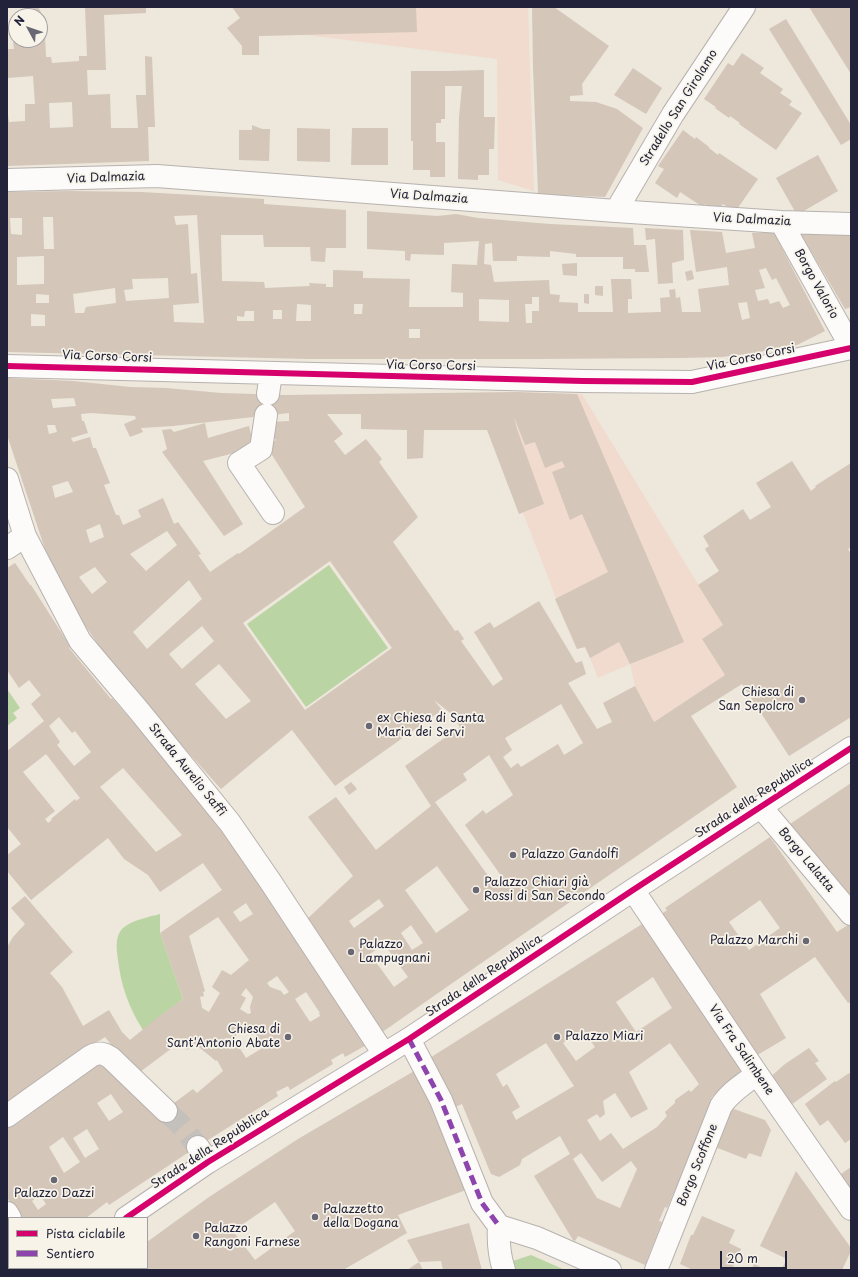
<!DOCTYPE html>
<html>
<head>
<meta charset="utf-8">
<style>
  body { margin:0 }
  #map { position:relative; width:858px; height:1277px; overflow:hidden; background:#ede7dc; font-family:"Playpen Sans",sans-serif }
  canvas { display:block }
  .frame { position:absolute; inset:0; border:8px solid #22223b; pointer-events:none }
  .legend { position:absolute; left:8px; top:1217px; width:140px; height:52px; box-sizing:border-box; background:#f7f3e8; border:1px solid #a29fa3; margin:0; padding:5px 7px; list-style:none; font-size:12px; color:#22223b }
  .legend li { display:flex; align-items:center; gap:8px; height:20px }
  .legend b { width:20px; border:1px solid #a29fa3 }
  .north { position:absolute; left:8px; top:8px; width:40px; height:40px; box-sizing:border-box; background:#f7f3e8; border:1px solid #a29fa3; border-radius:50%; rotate:310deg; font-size:11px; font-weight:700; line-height:16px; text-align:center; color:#22223b }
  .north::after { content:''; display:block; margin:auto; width:14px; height:18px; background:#696773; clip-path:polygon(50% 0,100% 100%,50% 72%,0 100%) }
  .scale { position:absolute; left:720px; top:1251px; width:67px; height:18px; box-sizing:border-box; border:2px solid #22223b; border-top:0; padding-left:5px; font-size:12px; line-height:14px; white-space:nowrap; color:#22223b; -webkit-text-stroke:3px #f7f3e8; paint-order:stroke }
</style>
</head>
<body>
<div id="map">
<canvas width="858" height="1277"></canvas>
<div class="frame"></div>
<ul class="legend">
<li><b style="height:5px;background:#d6006c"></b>Pista ciclabile</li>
<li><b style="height:5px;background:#8e44ad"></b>Sentiero</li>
</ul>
<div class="north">N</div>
<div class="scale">20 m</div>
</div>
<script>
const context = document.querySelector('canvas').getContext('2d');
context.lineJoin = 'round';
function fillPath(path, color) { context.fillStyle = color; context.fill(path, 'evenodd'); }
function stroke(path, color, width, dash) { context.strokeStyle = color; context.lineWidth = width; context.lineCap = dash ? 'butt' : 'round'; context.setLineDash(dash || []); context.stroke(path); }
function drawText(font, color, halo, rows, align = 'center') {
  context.font = font + ' "Playpen Sans",sans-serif'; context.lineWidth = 3.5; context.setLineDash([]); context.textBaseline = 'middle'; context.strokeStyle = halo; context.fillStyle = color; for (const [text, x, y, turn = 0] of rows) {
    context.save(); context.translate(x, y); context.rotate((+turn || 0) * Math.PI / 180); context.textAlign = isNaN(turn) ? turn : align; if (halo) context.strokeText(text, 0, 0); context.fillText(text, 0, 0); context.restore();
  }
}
const built = new Path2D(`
  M232,7H528L534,191L498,180L497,59L307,35L254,36Z
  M507,392L582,394L723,625L702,639L725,675L654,722L635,686L630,664L598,678L590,658L585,647L577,649L556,598L491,430L517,429Z`);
const green = new Path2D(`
  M329,565L388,648L306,707L247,624Z
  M7,689L20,708L13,713L17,718L7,726Z
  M160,914V933L183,999L143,1030C129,1008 121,986 118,960C117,950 114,937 123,928C133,920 148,917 160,914Z
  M531,1255L565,1270H516L513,1261Z`);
const building = new Path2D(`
  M35,7H38L41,12L38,16H34L30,11Z
  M85,7H146V13L104,15L106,70H87L88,95L110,94L111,128H138L136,95H146L145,56L152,57L155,127H148L149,161L7,166V115H8L9,122L25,121V104H35L33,76L7,78V49H14L13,42L40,40V37L45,36L46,57H51L52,63L79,61V56H87ZM72,102L73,127L50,128L49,103Z
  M232,7H416L417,32L259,36V55H242V46L227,28L240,18Z
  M532,7H554L609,46L582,84L583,95L570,96V101L596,102L617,109L643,128L605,197L538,194L533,68Z
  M809,7H851V74Z
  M786,19L851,125V139L841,145L769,29Z
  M742,53L764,68L760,73L783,89L780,93L792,101L789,105L802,113L776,150L739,124L740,123L730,116L729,118L715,108L716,107L704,99L728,63L733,66Z
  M633,68L662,88L646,114L614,95Z
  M484,70V117H495L494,149H489V175H478V180L458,179L459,117L462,86H445V119H441V123H436V142H445V177H430V170H413V141H411V71H448Z
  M252,125L262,129H270L269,161L239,160V130H252Z
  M297,128L330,129V162L297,161Z
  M352,128H388V165H351Z
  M683,130L695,139L696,137L709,147V148L718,155L719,153L758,179L735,212L723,204L717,211L705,204L703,207L680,192L677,198L655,183L664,169L658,166Z
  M818,155L838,191L797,215L776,178Z
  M70,191L141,192L264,199V204L346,210V248H326L325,262L311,261L310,247H264L263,235H221L222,281L264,282L265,288L310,286L309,283L326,284V287H333V270L363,271V278L410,279L409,307H463V293L451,292L452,264L477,265L479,241L444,243V255L411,254L410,261L405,260V251L367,249V211L437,216L456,214L478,218L550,224L633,228L634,245H646L649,272H635V269H623V257H576V254L550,251V257L517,256V261H493L492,243L485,244L484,264L491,265L494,282L549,280L550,294L560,295L559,302L578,303V312H613L611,279H631L632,299H628V313L661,312L660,298L670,297L669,290L675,289L676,298L680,297L682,312H701L698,289L729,285L727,267L696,272L690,230L722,232L726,253L755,248L752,233H774L825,331L797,345L754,353L722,357L679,358L532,359H311L7,352V192ZM197,215L204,323L174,322L173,305L199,303L197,273L191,274L188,224L176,225L174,216ZM43,217H53L54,249H44ZM10,218H22V235L11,234ZM44,256V284L17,285V257ZM766,268L772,280L776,278L790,305L783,308L779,301L770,304L768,299L758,301L755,290L765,288L759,270ZM168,278L169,298L126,301L124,290L133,289L132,279ZM115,288L116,303L86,307L84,313H75L73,294ZM36,294L49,295V303H36ZM532,297H539V311H532V323H526L525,304H532ZM479,299L509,300V322L479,321ZM747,302L750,318L742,320L738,303ZM297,304L311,305V321H296ZM354,304H363L362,314H354ZM273,310H282V319H273ZM245,311H254V321H237V316L244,317ZM31,314L45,315V326H31ZM409,329H420V338H409Z
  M645,228L683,230L684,260L672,263L673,283L658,284L655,239L646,240Z
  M851,232V307L845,309L801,234Z
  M577,263V276L563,275L562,264Z
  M692,270L694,279L687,281L685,272Z
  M595,286H603V296L595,295Z
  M584,294H589V304L584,303Z
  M7,378L73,381L130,387L166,388L221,393L285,395L515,392L577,394L684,642L658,653L630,664L619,642L590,658L585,647L577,649L555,599L608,572L582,514L570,520L552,472L565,467L562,461L545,468L535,442L525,445L514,417L517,429L544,504L519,514L487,430H424L423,458L407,459V430L361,429V414H327L343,434L334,441L345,455L366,439L382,459L379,462L418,517L393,542L455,631L458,630L464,639L461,641L493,686L503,679L474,632L490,622L494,628L539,601L576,663L582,661L586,674L568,683L597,729L612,722L603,703L635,686L654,722L725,675L702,639L723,625L698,585L719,571L705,549L709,546L703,536L743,509L750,520L771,507L756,483L792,461L811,491L816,487L815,486L851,463V547L848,549L851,554V717L789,756L742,684L691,716L737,787L451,984L381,1033L307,919L353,876L308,817L336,797L376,850L431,806L405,766L460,727L449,712L434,700L442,710L335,786L292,730L221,789L144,703L146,701L100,647L77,614L53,573L7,435ZM74,398L76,406L53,408L51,399ZM91,413L135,416L136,419L124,424L130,437L143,432L141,428L173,426L289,413V421L270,422V433L276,440L267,447L305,507L239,554L238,553L210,572L198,555L201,554L178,522L174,524L163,498L138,510L141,517L123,525L119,515H116L104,485L110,483L96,448H93L90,437L73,442L71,438L88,433L84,421H82L81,414ZM47,425H55L57,432L49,434ZM68,481L73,492L55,498L52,486ZM100,524L104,537L90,543L86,530ZM167,531L177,545L146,571L130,554ZM330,561L392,648L305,710L243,623ZM95,567L107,582L92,594L79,577ZM189,580L202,599L147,649L133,632ZM202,626L214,641L182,669L169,654ZM219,664L251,701L226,719L195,684ZM561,704L583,743L564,755L558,744L521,767L518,763L511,768L503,757L512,750L505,738ZM489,755L513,795L486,814L483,810L465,825L502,877L494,884L435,802L467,780L463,774ZM437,866L469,910L436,933L405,890ZM379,899L384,906L354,928L349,921ZM411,925L423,943L412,950L401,933ZM384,944L408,977L394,987L370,954Z
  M205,423L208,438L249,426L254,448L203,461L243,524L224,536L162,452L167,449L162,430L171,429L174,432Z
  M15,563L30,585H31L70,646L69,648L111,699L112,698L221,824L370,1043L345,1057L343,1053L331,1060L333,1064L290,1090L288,1086L276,1092L278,1096L189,1152L109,1205L107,1202L86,1218H23L7,1198V1126L13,1122L15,1125L42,1105L40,1101L103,1060L162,1115L174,1103L193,1089L197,1093L223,1071L217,1060L216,1061L195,1044L187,1050L180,1042L136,1075L105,1037L74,1057L7,1107V947L13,937L25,924L11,908L25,896L73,952L50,973L62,987L83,1026L109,1010L122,1032L130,1040L157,1018L183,999L160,933L222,890L203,863L160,892L148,875L124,859L108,838L31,900L7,871V855L21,844L7,827V751L44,721L31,704L41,695L29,680L19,688L7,670V568ZM59,717L72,733L75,731L91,752L74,766L57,745L60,742L49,726ZM46,754L80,798L76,801L75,799L51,819L52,820L48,823L45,819L55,811L23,772ZM123,768L182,835L156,852L100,787ZM246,903L253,914L240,922L233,912ZM218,917L249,960L231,975L222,970L212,987L220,993L209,1012L202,1008L200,997L204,996L203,992L205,991L189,936ZM277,976L289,992L284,995L281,991L270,987L267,983ZM246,988L253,997L250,1007L251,1013L248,1014L240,1009L246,998L241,995ZM306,992L320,1013H319L320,1016L310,1022L295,999ZM244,1021L249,1029L251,1028L264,1047L246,1058L234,1039ZM111,1094L123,1112L109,1121L97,1103ZM87,1129L99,1149L85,1158L73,1138ZM63,1137L80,1162L64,1173L49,1147ZM40,1195L46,1204L38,1210L32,1201Z
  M351,782L357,789L349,795L344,787Z
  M851,783V899L787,826Z
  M770,837L837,932L851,923V1005L849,1002L848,1003L815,957L760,994L786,1038L754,1057L726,1013L729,1012L715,990L712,993L659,916L667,910L665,908ZM760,900L780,928L749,950L729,922Z
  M650,919L747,1065L712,1097L683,1172L667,1208L665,1207L659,1221L662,1222L645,1265L578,1236L575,1241L573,1240L534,1176L570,1154L560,1136L522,1159L520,1165L499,1177L491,1174L462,1104L453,1108L425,1061ZM653,977L672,1008L636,1032L616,1002ZM583,1030L595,1047L576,1061L563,1043ZM546,1043L574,1086L516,1120L512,1112L520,1107L507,1084L503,1087L496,1074ZM670,1043L699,1084L691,1092L689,1090L675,1100V1103L665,1112L667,1116L657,1127L623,1149L611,1133L600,1141L587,1120L597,1114L600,1118L605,1114L603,1101L615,1093L631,1118L648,1109L629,1072ZM581,1153L602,1182L631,1161L637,1169L620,1208L597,1198L573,1159Z
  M809,1048L819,1061L815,1063L827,1079L788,1107L768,1079L785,1064Z
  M421,1067L466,1190L398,1215L407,1233L343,1270H108L111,1268H147V1242L209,1197L298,1139ZM275,1202L295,1231L255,1260L233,1231Z
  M849,1073L851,1075V1139L845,1143L828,1120L820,1126L805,1104L835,1081L836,1082Z
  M731,1108L765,1120L771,1130L761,1157L749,1153L746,1159L715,1147Z
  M851,1167V1194L838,1176Z
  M796,1171L851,1248V1251L842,1270H781L787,1259L760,1246Z
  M702,1216L735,1230L729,1243L741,1249L732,1270H693L680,1264L691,1235H693Z
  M469,1223L482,1270H443L441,1261L419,1262L407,1240Z
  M7,1237L9,1239V1268H31L28,1270H7Z
  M419,1262L423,1270H407Z
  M754,1264L767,1270H751Z`);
const minorTunnel = new Path2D(`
  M166,1111L182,1126L198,1147`);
const minor = new Path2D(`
  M7,180L157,176L616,211L781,222L851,224
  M616,211L673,114L744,7
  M781,222L851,347
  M7,366L583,381L692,382L851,348
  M268,394L271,373
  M266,415L261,449L239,463L273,513
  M7,479L25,536L80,641L140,712L230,823L270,881L384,1054
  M7,548L25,536
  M761,807L851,914
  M633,890L757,1074L851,1209
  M409,1039L441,1100L482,1203L499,1226C498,1241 499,1255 504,1270
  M7,1116L32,1098L91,1056C99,1052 104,1053 111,1058L166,1111
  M198,1147L208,1162
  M7,1213L10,1218
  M126,1218L208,1162L409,1039L633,890L851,748
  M499,1226L537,1238L610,1270
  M54,1270L57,1268
  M656,1270L721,1106C730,1092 745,1083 757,1074`);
const quiet = new Path2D(`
  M409,1039L441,1100L482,1203L499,1226`);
const cycleway = new Path2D(`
  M7,366L583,381L692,382L851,348
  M126,1218L208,1162L409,1039L633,890L851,748`);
const markers = [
  [802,700,4,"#696773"],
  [369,726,4,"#696773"],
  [513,855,4,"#696773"],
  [476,890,4,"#696773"],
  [806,941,4,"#696773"],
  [351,952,4,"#696773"],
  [288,1037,4,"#696773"],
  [557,1037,4,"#696773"],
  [54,1180,4,"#696773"],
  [315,1217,4,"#696773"],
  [196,1236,4,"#696773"]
];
const streetNames = [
  ["Stradello San Girolamo",679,108,-58],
  ["Via Dalmazia",106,178,-2],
  ["Via Dalmazia",429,197,4],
  ["Via Dalmazia",752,220,3],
  ["Borgo Valorio",816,284,61],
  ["Via Corso Corsi",107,357,2],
  ["Via Corso Corsi",751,358,-12],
  ["Via Corso Corsi",431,366,1],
  ["Strada Aurelio Saffi",187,770,51],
  ["Strada della Repubblica",754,798,-33],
  ["Borgo Lalatta",806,860,50],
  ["Strada della Repubblica",484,976,-34],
  ["Via Fra Salimbene",741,1050,56],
  ["Strada della Repubblica",210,1149,-33],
  ["Borgo Scoffone",698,1165,-68]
];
const poiNames = [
  ["Chiesa di",794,693,"right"],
  ["San Sepolcro",794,707,"right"],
  ["ex Chiesa di Santa",377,719],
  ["Maria dei Servi",377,733],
  ["Palazzo Gandolfi",521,855],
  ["Palazzo Chiari già",484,883],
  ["Rossi di San Secondo",484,897],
  ["Palazzo Marchi",798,941,"right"],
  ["Palazzo",359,945],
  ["Lampugnani",359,959],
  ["Chiesa di",280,1030,"right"],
  ["Sant'Antonio Abate",280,1044,"right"],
  ["Palazzo Miari",565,1037],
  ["Palazzo Dazzi",54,1194,"center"],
  ["Palazzetto",323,1210],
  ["della Dogana",323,1224],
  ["Palazzo",204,1229],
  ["Rangoni Farnese",204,1243]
];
fillPath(built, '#f1dbce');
fillPath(green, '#bbd4a3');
fillPath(building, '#d4c6b9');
stroke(minorTunnel, '#c4c0bc', 22, [22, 11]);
stroke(minor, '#b7b2ae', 24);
stroke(minor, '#fcfbfa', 22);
stroke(quiet, '#8e44ad', 5, [10, 5]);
stroke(cycleway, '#d6006c', 6);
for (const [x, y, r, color] of markers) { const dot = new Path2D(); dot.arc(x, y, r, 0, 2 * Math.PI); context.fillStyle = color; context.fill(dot); stroke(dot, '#f7f3e8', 1.5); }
drawText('12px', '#22223b', '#f7f3e8', streetNames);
drawText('12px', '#22223b', '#f7f3e8', poiNames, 'left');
</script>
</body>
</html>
